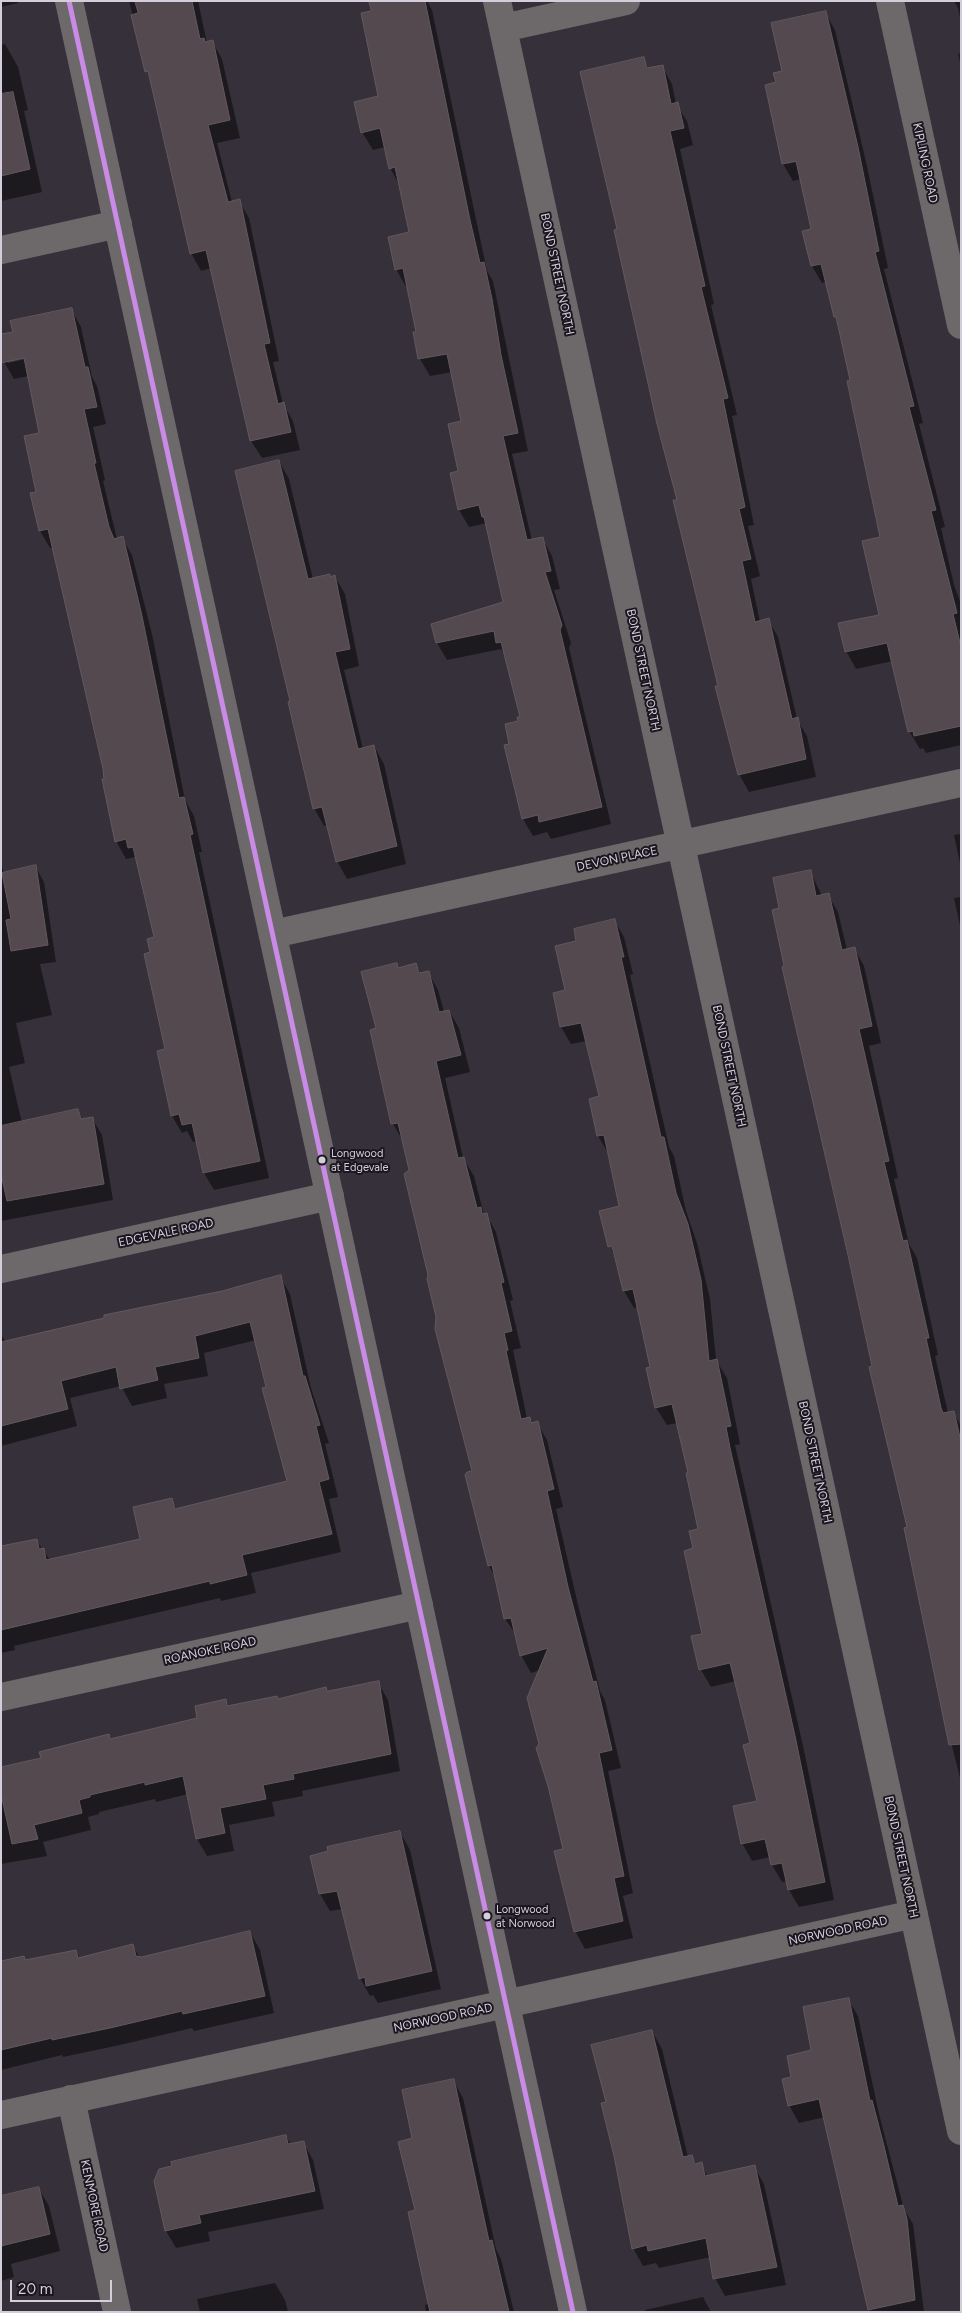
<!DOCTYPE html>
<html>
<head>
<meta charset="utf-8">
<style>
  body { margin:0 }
  #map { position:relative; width:962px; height:2313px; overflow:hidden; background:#36303b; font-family:Figtree,sans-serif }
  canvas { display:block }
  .frame { position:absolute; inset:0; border:2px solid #d4cedb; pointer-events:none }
  .scale { position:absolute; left:10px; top:2280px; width:102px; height:22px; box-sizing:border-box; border:2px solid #d4cedb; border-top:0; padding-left:6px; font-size:15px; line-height:18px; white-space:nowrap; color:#d4cedb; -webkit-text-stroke:4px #1b1620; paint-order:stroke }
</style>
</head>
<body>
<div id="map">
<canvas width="962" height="2313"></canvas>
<div class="frame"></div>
<div class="scale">20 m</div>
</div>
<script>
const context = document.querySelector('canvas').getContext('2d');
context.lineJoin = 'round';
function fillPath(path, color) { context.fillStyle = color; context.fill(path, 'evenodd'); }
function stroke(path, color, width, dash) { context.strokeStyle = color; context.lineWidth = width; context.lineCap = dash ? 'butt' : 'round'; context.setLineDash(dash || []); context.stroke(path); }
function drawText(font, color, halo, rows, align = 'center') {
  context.font = font + ' Figtree,sans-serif'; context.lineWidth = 4; context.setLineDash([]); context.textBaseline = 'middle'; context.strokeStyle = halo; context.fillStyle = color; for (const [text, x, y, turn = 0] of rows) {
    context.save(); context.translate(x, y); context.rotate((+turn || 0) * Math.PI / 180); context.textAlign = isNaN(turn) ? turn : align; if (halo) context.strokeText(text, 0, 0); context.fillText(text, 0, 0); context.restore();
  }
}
const shadow = new Path2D(`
  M1,1H17L18,3L1,7Z
  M129,1H198L207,43L212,41L222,59L240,138L217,143L232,202L239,201L249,218L279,361L273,362L283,404L293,421L300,450L262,458L251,441L211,268L201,271L191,253L151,78L147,71Z
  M369,1H427L432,10L480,238L487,271L493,281L528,451L512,454L532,541L542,538L552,556L560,589L554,590L571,643L569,648L611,824L551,839L547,832L533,836L523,819L511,745L521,718L507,658L501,649L447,660L437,643L432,625L505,603L487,523L469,527L459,510L462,422L452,372L430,376L420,359L414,333H418L408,286L406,287L396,269L411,233L400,186L390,168L385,147L373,150L362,132L380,97Z
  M954,1H961V22L958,8Z
  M825,12L835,30L867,166L888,268L884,269L923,423L919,424L945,527L941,528L954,585L961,604V745L926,753L923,748L920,749L909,731L893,661L856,669L846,651L880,616L882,538L839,323L826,282L822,283L812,266L804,232L812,230L801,179L793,181L783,164L777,83ZM802,158L803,161L787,164V162Z
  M5,44L18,67L28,110L24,111L42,192L1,201V45Z
  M961,53V66L958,54Z
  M644,59L649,69L662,66L672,84L676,104L687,121L693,145L680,149L714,304L711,305L737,415L732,416L754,525L748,526L760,576L751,579L760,622L768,620L778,637L797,719L807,736L816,777L749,792L739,774L619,231Z
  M71,309L81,327L92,377L97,386L106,424L93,427L105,480L103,481L117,539L122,538L132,555L152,634L185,800L194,816L202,852H199L269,1178L214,1190L204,1173L197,1141L193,1142L187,1131L182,1133L172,1116L166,1050L151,953L156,938L138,862L135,857L126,859L116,841L106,780L54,548H50L40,531L31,494L37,493L41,434L29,376L14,379L4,362L14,333ZM30,355V358L8,363V360Z
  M279,461L289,479L313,579L329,575L331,578L335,577L345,594L359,666L344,670L363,749L374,746L384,764L406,864L347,879L337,861L327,825L324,826L314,808L291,702Z
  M961,834V868L954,835Z
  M1,862L4,874L35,866L44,882L56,962L40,964L52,1015L16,1023L25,1063L9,1067L22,1123L78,1111L83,1120L92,1118L102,1135L113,1200L1,1221Z
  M810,871L822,896L828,895L838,912L847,950L854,948L864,966L881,1043L869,1046L898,1178L894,1179L909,1244L917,1258L938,1355L935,1356L948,1413L953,1412L961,1426V1782L937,1686L908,1528L792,1005L773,911L781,909Z
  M961,897V930L954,898Z
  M614,920L624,937L633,974L630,975L669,1147L674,1156L686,1211L697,1243L710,1299L716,1360L727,1378L740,1444L735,1445L740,1467L805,1755L834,1900L799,1907L789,1890L787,1881L782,1882L772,1865L770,1857L752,1861L742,1843L758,1802L751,1744L736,1681L711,1687L701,1670L703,1635L695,1549L699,1530L689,1474L677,1423L667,1425L656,1408L652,1368L638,1307L634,1308L624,1291L601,1211L620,1206L608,1153L598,1136L590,1100L601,1097L587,1041L571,1044L561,1027L554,994L567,991L578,942Z
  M416,965L421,974L428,972L438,990L444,1012L449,1011L459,1028L470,1072L445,1078L463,1158L474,1176L484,1215L486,1214L496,1232L513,1300L510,1301L521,1348L513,1350L527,1419H529L532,1424L537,1423L547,1440L563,1507L556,1509L578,1605L600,1691L605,1700L621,1768L608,1771L633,1893L623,1896L633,1938L585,1949L575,1931L564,1850L540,1744V1670L531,1673L521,1655L517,1636L505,1619L495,1577L489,1566L466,1476L473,1471L437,1317L411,1171L403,1141L393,1124L372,1030L377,1029L398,969Z
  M280,1277L290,1294L311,1388L329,1443L325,1444L338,1497L329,1499L341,1552L251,1573L256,1593L221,1601L220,1598L14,1646L15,1650L1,1653V1548L36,1540L50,1560L142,1540L171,1499L177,1510L288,1482L256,1340L204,1353L208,1376L164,1384L167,1398L132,1406L121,1386L70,1398L77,1426L1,1446V1335L6,1342Z
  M378,1683L388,1700L400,1771L302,1791L303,1796L272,1802L275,1816L229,1825L234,1851L207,1856L197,1839L188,1794L156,1802L155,1799L99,1812V1814L88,1817L91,1830L43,1842L47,1856L1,1864V1768L42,1758L109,1736L111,1740L198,1719L225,1701L229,1707Z
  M400,1832L410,1850L441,1989L378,2003L373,1995L370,1996L360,1978L343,1909L330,1911L320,1894L312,1856Z
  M250,1932L260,1950L274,2013L194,2031L192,2028L120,2045L63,2057L62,2055L1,2070V1962H26L76,1951L80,1959L132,1945L140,1958Z
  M848,1999L858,2016L879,2114L904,2209L913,2224L924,2312H870L825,2117L799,2123L789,2105L793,2078Z
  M652,2031L662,2049L688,2157L692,2156L697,2165L701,2164L708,2177L754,2167L764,2184L786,2285L725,2296L715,2278L711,2257L659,2268L656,2263L643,2266L633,2248L607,2103Z
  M453,2080L463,2098L496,2249L501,2259L514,2312H426L425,2305L430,2304L416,2211L414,2139Z
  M286,2136L291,2145L303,2142L313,2160L324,2209L208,2232L210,2241L176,2248L166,2231L155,2181Z
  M39,2189L49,2206L60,2251L11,2264L14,2277L1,2281V2198Z
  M275,2283L285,2300L288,2312H200L197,2299Z
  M703,2297L711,2312H645V2310Z`);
const building = new Path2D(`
  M135,1H192L200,39L204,38L205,42L213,40L230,120L208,125L228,202L240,199L270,343L264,344L278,404L284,402L291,432L250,441L206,250L190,254L148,71L145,72L131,15L138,13Z
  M369,1H425L470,220L480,263L484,262L492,299L501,355L518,433L503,436L527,540L543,537L551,571L545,572L562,625L560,630L602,807L539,822L538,815L522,819L504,745L509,744L505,724L518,721L517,717H520L501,642L496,643L494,631L436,643L431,624L503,602L484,517H482L479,505L458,510L450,473L458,471L448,424L461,421L447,354L418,359L413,332H416L403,268L395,270L388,237L409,232L395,167L389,169L380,128L361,133L354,102L378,96L361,13L371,11Z
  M826,11L858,147L879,251L875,252L914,406L909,407L936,510L931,511L957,613L953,614L961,647V726L914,736L913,731L908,732L887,643L845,652L838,623L879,615L862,541L880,537L847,381L850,380L836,317H834L821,264L811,266L802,231L811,229L796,161L782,164L765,85L776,82L773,73L782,71L771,23Z
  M644,57L647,68L663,65L671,104L678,102L684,128L670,131L705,286L701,287L728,398L723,399L745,507L739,509L751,559L742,561L755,622L769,618L792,719L798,717L806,759L738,775L715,686H718L673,500H677L657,424L614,230L617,229L580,72Z
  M13,92L30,169L1,176V94Z
  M72,308L85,367H88L97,407L84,409L96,463H94L109,527L114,539L123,536L142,616L179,798L184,797L193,834L190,835L260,1161L203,1173L192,1123L182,1125L179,1114L171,1116L157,1051L165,1049L144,954L150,952L147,939L154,937L133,847L128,848L126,839L115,842L102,779H104L103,769L48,529L39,531L30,493L36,492L24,436L39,433L24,358L1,363V334L13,332L10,321Z
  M279,460L308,579L330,574V577L335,575L350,649L335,652L358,749L374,745L397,846L336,862L322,807L313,809L288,702L290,701L235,471Z
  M36,865L48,945L11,951L6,920L11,919L2,873Z
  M811,870L816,896L829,893L842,950L855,947L872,1026L859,1029L889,1161L884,1162L903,1241L907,1240L929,1338H926L941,1408L943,1413L954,1411L961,1442V1744L949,1745L904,1528L907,1527L869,1367L872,1366L847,1251L782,967L784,965L772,910L779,908L773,878Z
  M615,919L624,957H621L661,1137H664L676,1193L688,1224L701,1280L709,1361L717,1359L731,1426L726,1427L730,1448L795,1736L825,1882L788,1890L782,1863L771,1865L765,1839L741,1844L733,1806L757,1801L743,1745L750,1743L730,1663L699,1670L691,1636L702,1634L684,1551L693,1548L689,1531L698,1529L686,1473H688L672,1404L655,1408L646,1368L650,1367L633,1289L623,1291L612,1246L608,1247L599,1211L619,1206L604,1135L597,1136L589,1099L599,1096L581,1023L560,1027L553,993L565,990L555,946L576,941L574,929Z
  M397,963L398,968L416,963L419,973L429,971L439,1012L449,1010L461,1055L436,1061L458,1158L464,1157L477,1208L481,1207L482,1214L487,1213L504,1282L501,1283L512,1331L504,1333L508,1350L506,1351L521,1419L530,1417L531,1423L538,1421L554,1489L547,1491L568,1587L593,1682L596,1681L612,1750L599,1753L624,1876L614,1878L623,1921L574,1932L554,1851L563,1849L548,1786L536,1748L539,1744L527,1698L548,1648L520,1656L511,1618L504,1619L492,1565L488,1566L465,1475L467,1472L472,1471L435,1329L436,1317L427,1279L428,1275L404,1174L409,1170L398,1123L391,1124L370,1030L376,1028L361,972Z
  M78,1109L81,1119L93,1117L104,1184L7,1201L1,1174V1126Z
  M281,1275L303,1376H305L320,1425L316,1426L329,1479L319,1482L332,1534L242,1555L247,1575L210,1584V1581L1,1630V1546L37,1539L39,1549L44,1548L46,1560L140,1539L133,1507L172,1498L175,1509L287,1481L262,1388L266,1387L250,1322L195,1336L199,1358L155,1367L158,1380L120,1389L116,1367L61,1381L68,1409L1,1426V1342L104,1318V1315L222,1291Z
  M379,1681L391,1754L293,1774L294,1779L263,1785L266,1799L220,1808L225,1833L196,1839L183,1776L145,1785V1782L90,1795V1797L79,1800L82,1813L34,1825L38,1839L12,1844L1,1794V1767L41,1758L39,1752L109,1734L110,1739L197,1718L195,1706L226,1699L227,1706L277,1696L278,1699L326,1687L327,1691Z
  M400,1831L432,1971L366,1986L365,1977L359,1979L337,1891L319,1894L310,1856L328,1851L327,1847Z
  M250,1931L265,1996L183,2014L182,2011L110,2028L52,2040V2038L1,2050V1961L24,1956L25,1960L76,1950L78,1958L133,1944L136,1956L141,1957Z
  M849,1998L870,2101L872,2100L884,2146L898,2206L903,2205L907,2219L915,2300L868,2310L819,2099L788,2106L782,2079L791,2077L787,2056L811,2050L803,2007Z
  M652,2030L683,2157L692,2155L695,2164L702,2162L705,2176L755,2165L777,2267L713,2279L706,2238L648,2251L647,2245L632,2249L614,2156L601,2103L606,2102L591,2045Z
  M454,2079L489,2241L492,2240L509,2312H430L408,2212L415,2210L398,2142L412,2138L402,2090Z
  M286,2135L288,2144L304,2141L315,2191L199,2215L201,2223L165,2231L154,2181L159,2169L172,2166L171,2162Z
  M39,2187L50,2234L1,2246V2196Z`);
const minor = new Path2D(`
  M497,1L961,2131
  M890,1L961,325
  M503,28L626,1
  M1,250L118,224
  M273,934L961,783
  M1,1269L330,1196
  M1,1697L419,1605
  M71,2099L117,2312
  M1,2115L914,1914`);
const tertiary = new Path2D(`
  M69,1L573,2312`);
const bus1 = new Path2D(`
  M69,1L573,2312`);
const markers = [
  [322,1160,4.5,"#d4cedb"],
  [487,1916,4.5,"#d4cedb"]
];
const busNames = [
  ["Longwood",331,1154],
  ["at Edgevale",331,1168],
  ["Longwood",496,1910],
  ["at Norwood",496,1924]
];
const streetNames = [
  ["KIPLING ROAD",925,163,78],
  ["BOND STREET NORTH",557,274,78],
  ["BOND STREET NORTH",643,670,78],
  ["DEVON PLACE",617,859,-12],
  ["BOND STREET NORTH",729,1066,78],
  ["EDGEVALE ROAD",166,1233,-12],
  ["BOND STREET NORTH",815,1462,78],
  ["ROANOKE ROAD",210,1651,-12],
  ["BOND STREET NORTH",901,1857,78],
  ["NORWOOD ROAD",838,1931,-12],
  ["NORWOOD ROAD",443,2018,-12],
  ["KENMORE ROAD",94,2206,78]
];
fillPath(shadow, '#0007');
fillPath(building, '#54494f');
stroke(building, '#61595e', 1);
stroke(minor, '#6d696b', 28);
stroke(tertiary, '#6d696b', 28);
stroke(bus1, '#ca8be6', 5);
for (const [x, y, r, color] of markers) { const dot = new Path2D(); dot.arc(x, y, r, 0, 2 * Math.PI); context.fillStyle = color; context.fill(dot); stroke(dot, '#1b1620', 2); }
drawText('11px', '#d4cedb', '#1b1620', busNames, 'left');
drawText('12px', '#d4cedb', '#1b1620', streetNames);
</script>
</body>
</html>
